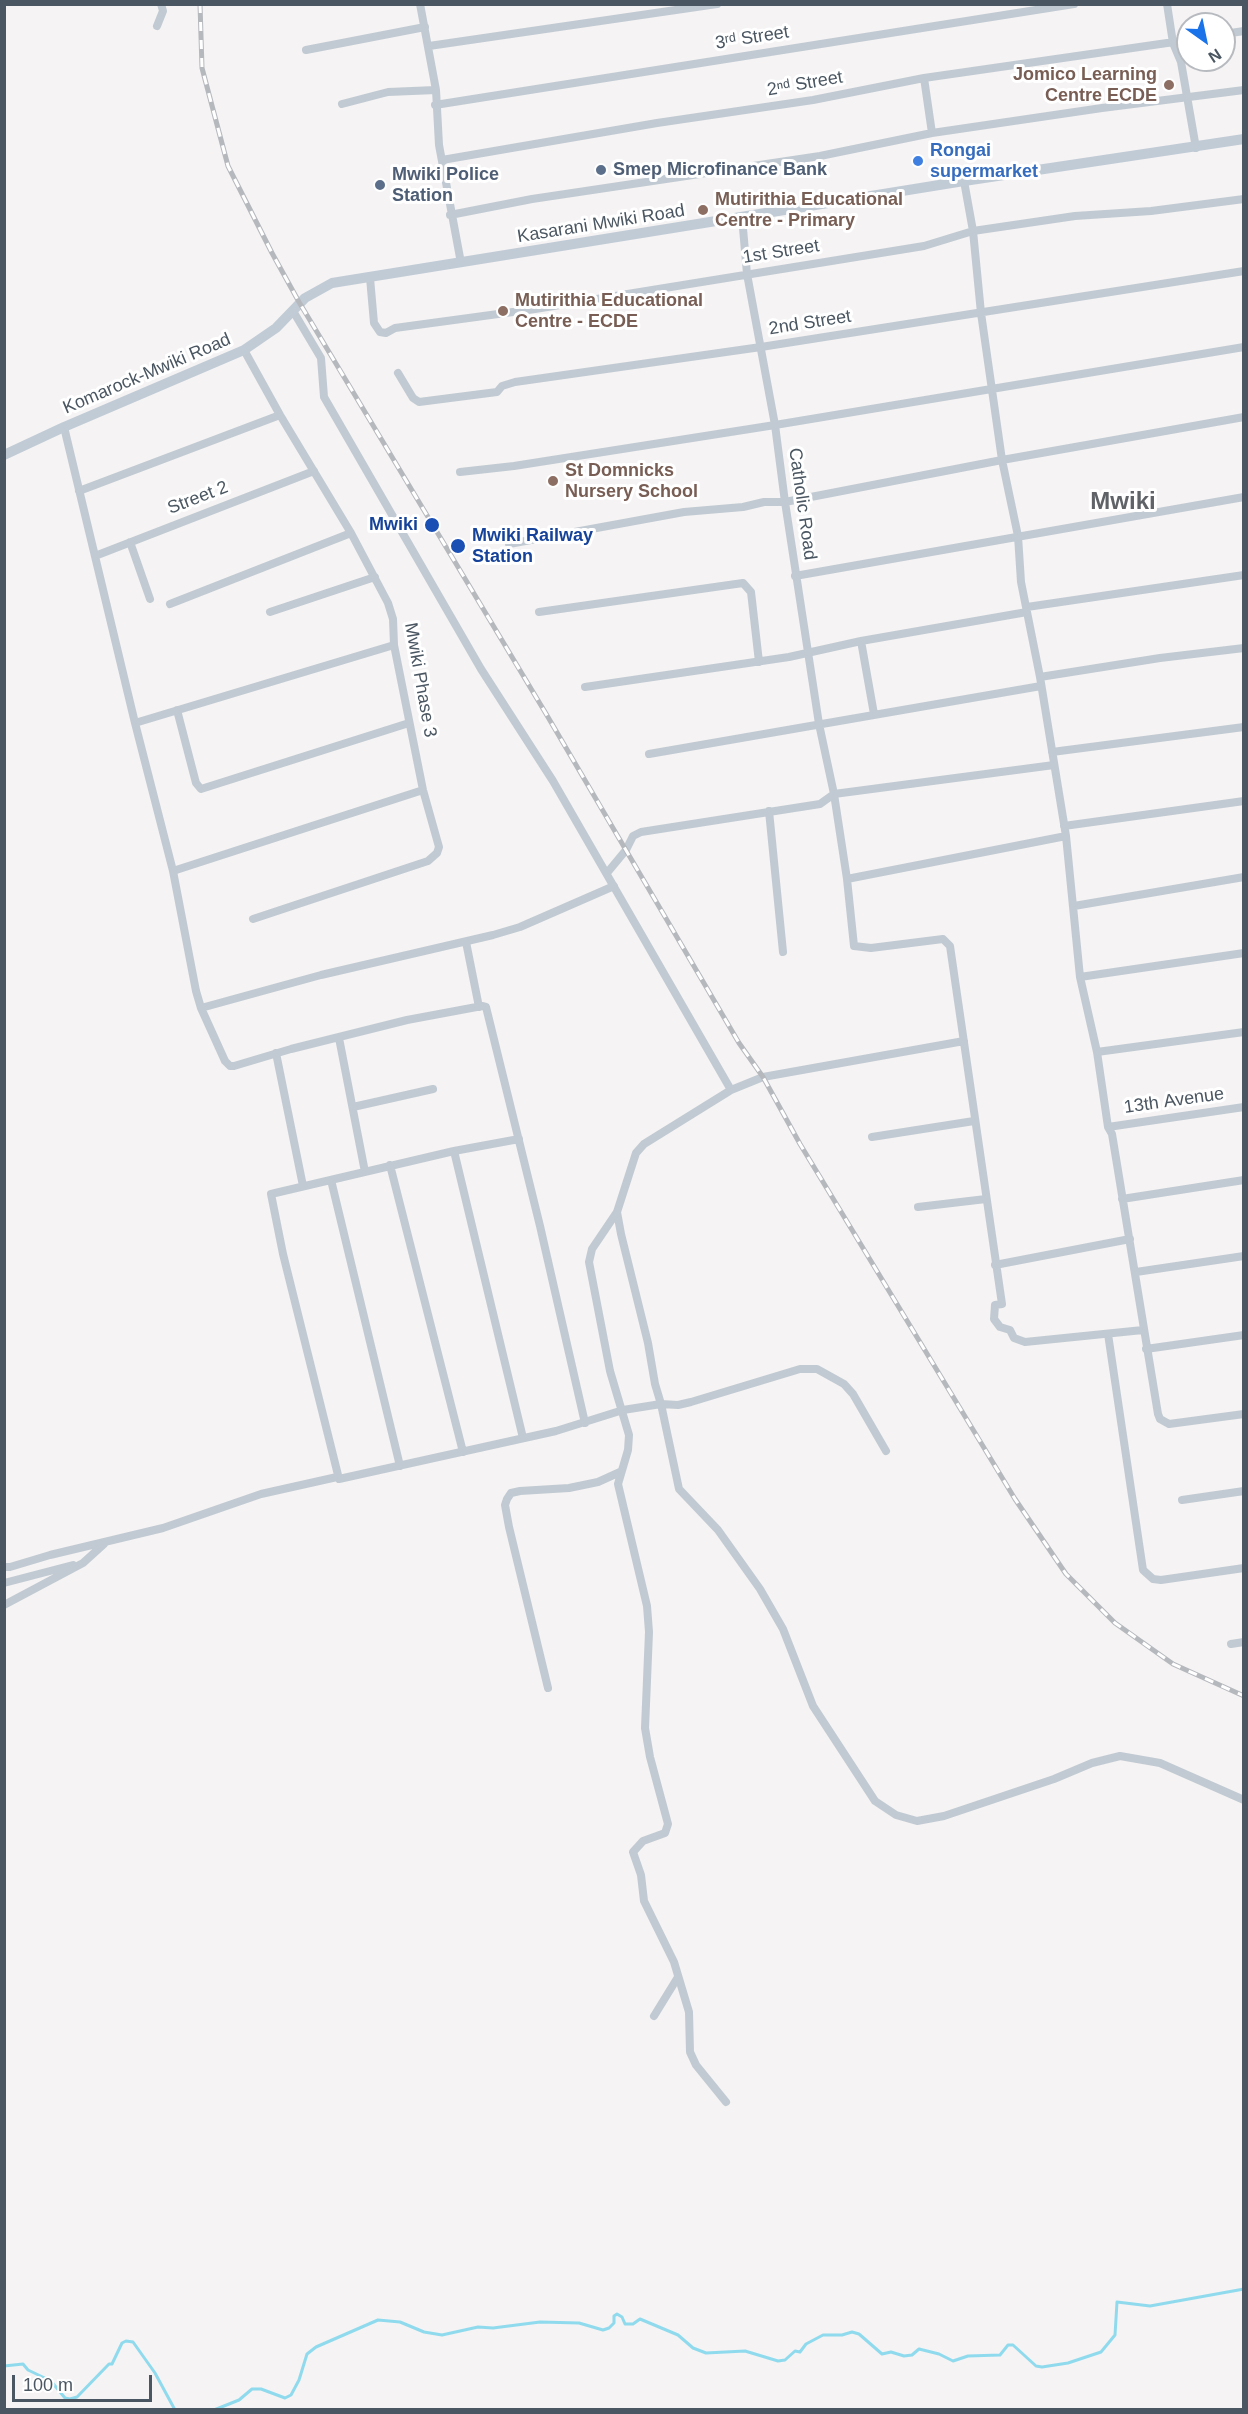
<!DOCTYPE html>
<meta charset="utf-8">
<style>
body{margin:0}
#map{position:relative;width:1248px;height:2414px;overflow:hidden;background:#f5f3f3;font-family:Arial,sans-serif}
canvas{display:block}
.frame{position:absolute;inset:0;border:6px solid #4a5661;pointer-events:none}
.north{position:absolute;left:1176px;top:12px;width:60px;height:60px;box-sizing:border-box;background:#fff;border:2px solid #b7bbc0;border-radius:50%;rotate:147deg;font-size:16px;font-weight:700;line-height:24px;text-align:center;color:#4a5661}
.north::after{content:'';display:block;margin:auto;width:21px;height:27px;background:#1a73e8;clip-path:polygon(50% 0,100% 100%,50% 72%,0 100%)}
.scale{position:absolute;left:12px;top:2375px;width:140px;height:27px;box-sizing:border-box;border:3px solid #4a5661;border-top:0;padding-left:8px;font-size:18px;line-height:21px;white-space:nowrap;color:#4a5661;-webkit-text-stroke:4px #fff;paint-order:stroke}
</style>
<div id="map">
<canvas width="1248" height="2414"></canvas>
<div class="frame"></div>
<div class="north">N</div>
<div class="scale">100 m</div>
</div>
<script>
const g = document.querySelector('canvas').getContext('2d');
g.lineJoin = 'round';
const poly = rows => new Path2D(rows.map(r => 'M' + r).join(''));
function trace(path, color, width, dash) { g.strokeStyle = color; g.lineWidth = width; g.lineCap = dash ? 'butt' : 'round'; g.setLineDash(dash || []); g.stroke(path); }
function label(font, color, halo, rows, align = 'center') {
  g.font = font + ' Arial,sans-serif'; g.lineWidth = 6; g.setLineDash([]); g.textBaseline = 'middle'; g.strokeStyle = halo; g.fillStyle = color; for (const [text, x, y, turn = 0] of rows) {
    g.save(); g.translate(x, y); g.rotate((+turn || 0) * Math.PI / 180); g.textAlign = isNaN(turn) ? turn : align; if (halo) g.strokeText(text, 0, 0); g.fillText(text, 0, 0); g.restore();
  }
}
trace(poly([
 [4,2366,23,2364,28,2370,51,2381,65,2398,70,2399,77,2397,109,2364,112,2364,122,2343,126,2341,133,2342,155,2373,175,2410],
 [214,2410,239,2400,252,2389,261,2389,285,2398,291,2395,299,2380,307,2354,316,2347,378,2320,400,2322,424,2332,442,2335,478,2327,493,2328,540,2322,579,2323,603,2330,609,2328,614,2323,614,2316,617,2314,622,2317,625,2324,633,2324,640,2319,678,2335,693,2348,706,2353,745,2351,778,2361,785,2360,795,2351,800,2352,806,2344,823,2335,842,2335,852,2332,859,2334,882,2354,891,2352,904,2356,912,2355,919,2349,939,2354,953,2361,968,2356,1000,2355,1008,2345,1013,2345,1036,2366,1042,2367,1068,2363,1101,2352,1115,2335,1117,2302,1150,2306,1244,2289]
]), '#90daee', 3);
trace(poly([
 [420,4,436,90,439,145,461,263],
 [1167,4,1173,43,1181,62,1196,148],
 [157,26,163,11,161,4],
 [1224,34,1244,31],
 [429,46,717,4],
 [306,50,425,27],
 [924,78,932,133],
 [342,104,388,92,436,90],
 [435,105,1074,4],
 [442,160,657,123,813,100,924,78,1188,40],
 [964,181,973,231,981,313,1002,460,1018,536,1021,582,1040,677,1066,836,1080,977,1097,1052,1108,1127,1112,1134,1158,1414,1160,1419,1169,1424,1244,1414],
 [450,215,532,199,820,156,932,133,1102,108,1244,90],
 [742,217,747,274,775,425,785,502,819,724,834,794,847,879,854,946,871,948,943,939,950,946,1002,1304,995,1305,994,1319,1000,1327,1010,1330,1014,1338,1025,1342,1143,1330],
 [370,278,374,323,380,332,386,333,395,328,535,309,924,246,973,231,1075,216,1151,211,1244,199],
 [293,311,321,358,324,397,481,669,553,781,731,1090],
 [244,350,280,415,351,533,388,603,393,619,394,645,423,790,439,847,437,853,428,861,253,919],
 [398,373,413,398,419,402,497,392,502,386,515,382,761,347,1244,271],
 [64,427,135,723,173,871,196,991,201,1008,225,1061,230,1066,234,1066,291,1049,407,1020,482,1006,486,1007,540,1226,585,1423],
 [460,472,514,466,775,425,1244,347],
 [79,491,280,415],
 [130,542,150,599],
 [509,544,684,512,743,507,764,502,785,502,1002,460,1244,417],
 [95,556,314,471],
 [795,576,1244,497],
 [170,604,351,533],
 [1027,607,1244,575],
 [270,612,375,577],
 [539,612,743,583,751,592,759,662],
 [861,641,874,714],
 [1040,677,1160,658,1244,648],
 [585,687,789,657,861,641,1027,612],
 [177,710,196,783,201,789,409,723],
 [135,723,394,645],
 [1052,752,1244,727],
 [649,754,1041,686],
 [769,811,783,952],
 [1064,826,1244,801],
 [173,871,423,790],
 [607,873,626,850,633,836,641,832,820,804,834,794,1054,765],
 [847,879,1066,836],
 [1074,906,1244,877],
 [466,942,479,1007],
 [1080,977,1244,953],
 [201,1008,321,975,493,935,520,927,614,886],
 [339,1038,365,1172],
 [1097,1052,1244,1032],
 [276,1053,303,1186],
 [353,1107,433,1089],
 [1108,1127,1244,1107],
 [872,1137,974,1121],
 [519,1139,454,1151,271,1194,283,1254,339,1479,556,1431,623,1410,661,1404,679,1489,718,1530,760,1589,783,1629,813,1706,875,1801,896,1815,917,1821,944,1816,1054,1779,1092,1763,1120,1756,1160,1763,1244,1800],
 [454,1151,523,1438],
 [390,1165,463,1452],
 [331,1180,400,1466],
 [1122,1199,1244,1180],
 [918,1207,986,1199],
 [617,1212,621,1234,648,1343,655,1384,661,1404,678,1405,691,1402,800,1369,817,1369,844,1384,853,1394,886,1451],
 [995,1265,1130,1239],
 [1136,1272,1244,1256],
 [1108,1334,1143,1570,1153,1579,1161,1580,1244,1568],
 [1146,1349,1244,1335],
 [1182,1500,1244,1491],
 [4,1567,10,1567,50,1555,163,1528,261,1494,337,1477],
 [4,1583,73,1565],
 [4,1605,83,1563,104,1544],
 [1231,1644,1244,1642],
 [548,1688,509,1527,505,1505,507,1499,511,1493,520,1491,569,1488,598,1482,620,1472],
 [654,2016,678,1977],
 [726,2102,696,2065,690,2052,689,2012,674,1962,644,1901,641,1875,633,1852,643,1841,665,1833,668,1824,650,1757,645,1728,649,1632,647,1606,618,1484,628,1450,629,1435,610,1371,589,1262,592,1249,617,1212,636,1153,644,1144,731,1090,763,1077,964,1041]
]), '#c1cad2', 8);
trace(poly([
 [4,455,64,427,244,350,276,328,305,298,332,283,964,181,1244,139]
]), '#c1cbd6', 10);
const rail = poly([
 [200,4,202,68,228,166,272,253,299,302,545,712,739,1043,763,1077,800,1144,1015,1499,1066,1574,1115,1623,1173,1664,1244,1696]
]);
trace(rail, '#b5b8bd', 5);
trace(rail, '#fff', 3, [9]);
for (const [x, y, r, color] of [
 [1169,85,6,"#8d6e63"],
 [918,161,6,"#3f7fe0"],
 [601,170,6,"#5c6f8a"],
 [380,185,6,"#5c6f8a"],
 [703,210,6,"#8d6e63"],
 [503,311,6,"#8d6e63"],
 [553,481,6,"#8d6e63"],
 [432,525,8,"#1a4fb4"],
 [458,546,8,"#1a4fb4"]
]) { const dot = new Path2D(); dot.arc(x, y, r, 0, 2 * Math.PI); g.fillStyle = color; g.fill(dot); trace(dot, '#fff', 2); }
label('18px', '#4a5661', '#fff', [
 ["3ʳᵈ Street",752,38,-9],
 ["2ⁿᵈ Street",805,84,-10],
 ["Kasarani Mwiki Road",601,224,-9],
 ["1st Street",781,252,-9],
 ["2nd Street",810,323,-9],
 ["Komarock-Mwiki Road",147,374,-23],
 ["Street 2",198,498,-21],
 ["Catholic Road",802,504,82],
 ["Mwiki Phase 3",420,680,80],
 ["13th Avenue",1174,1101,-8]
]);
label('bold 18px', '#785e54', '#fff', [
 ["Jomico Learning",1157,75,"right"],
 ["Centre ECDE",1157,96,"right"],
 ["Mutirithia Educational",715,200],
 ["Centre - Primary",715,221],
 ["Mutirithia Educational",515,301],
 ["Centre - ECDE",515,322],
 ["St Domnicks",565,471],
 ["Nursery School",565,492]
], 'left');
label('bold 18px', '#366cbe', '#fff', [
 ["Rongai",930,151],
 ["supermarket",930,172]
], 'left');
label('bold 18px', '#4e5e75', '#fff', [
 ["Smep Microfinance Bank",613,170],
 ["Mwiki Police",392,175],
 ["Station",392,196]
], 'left');
label('bold 18px', '#164399', '#fff', [
 ["Mwiki",418,525],
 ["Mwiki Railway",472,536,"left"],
 ["Station",472,557,"left"]
], 'right');
label('bold 24px', '#5f6368', '#fff', [
 ["Mwiki",1123,502]
]);
</script>
